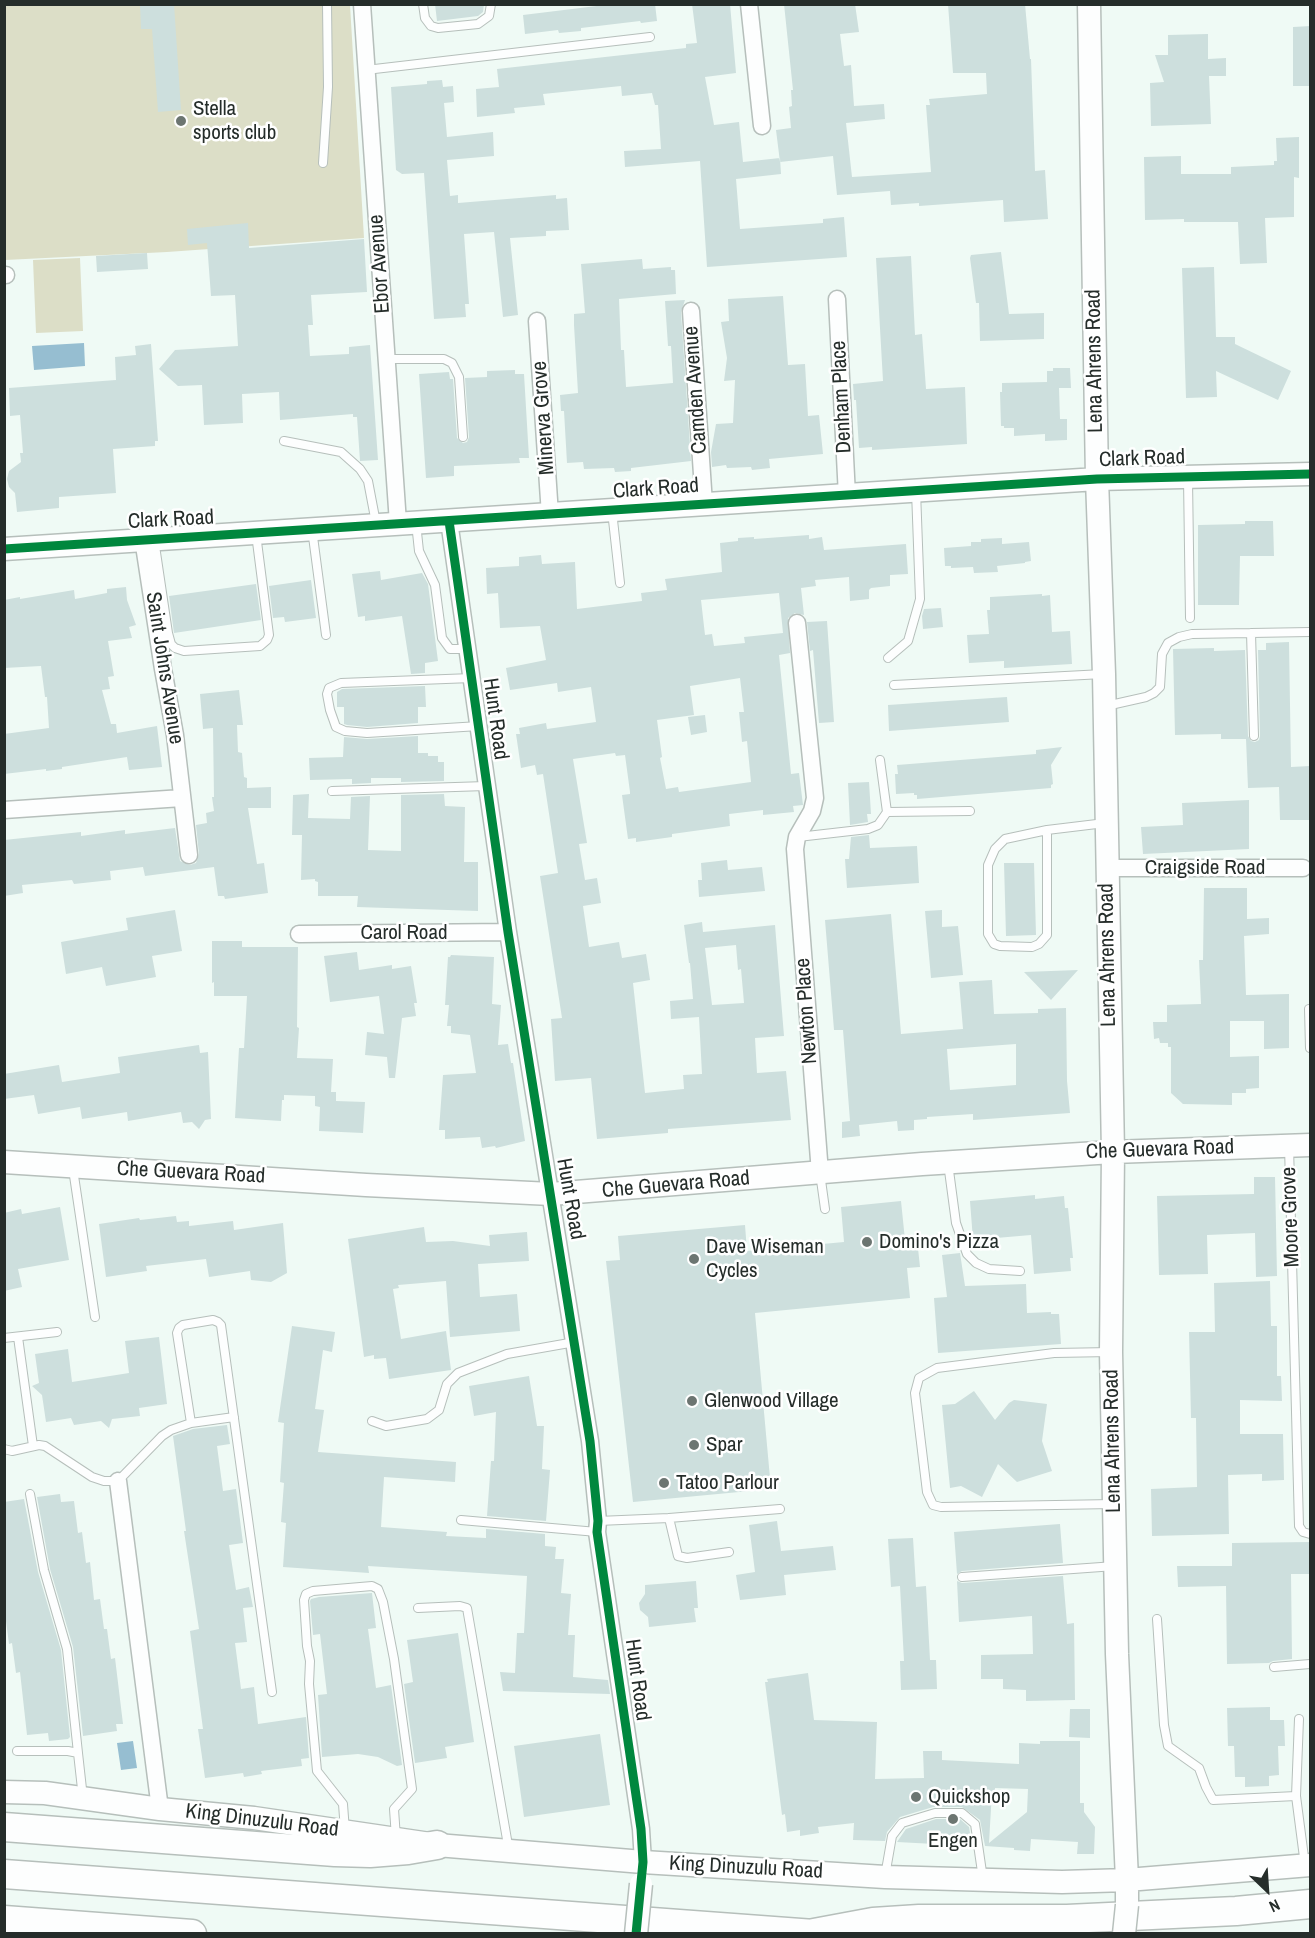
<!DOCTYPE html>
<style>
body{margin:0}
#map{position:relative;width:1315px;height:1938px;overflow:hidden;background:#effaf5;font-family:"Archivo Narrow",sans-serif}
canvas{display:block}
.frame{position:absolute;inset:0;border:6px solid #252d2a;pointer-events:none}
.north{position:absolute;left:1237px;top:1860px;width:60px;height:60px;-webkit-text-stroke:4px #fff;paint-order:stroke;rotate:155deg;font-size:16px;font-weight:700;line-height:24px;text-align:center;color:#252d2a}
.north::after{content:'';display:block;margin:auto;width:21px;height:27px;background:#252d2a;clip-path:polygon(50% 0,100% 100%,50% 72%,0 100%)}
</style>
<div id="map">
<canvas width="1315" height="1938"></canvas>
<div class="frame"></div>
<div class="north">N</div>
</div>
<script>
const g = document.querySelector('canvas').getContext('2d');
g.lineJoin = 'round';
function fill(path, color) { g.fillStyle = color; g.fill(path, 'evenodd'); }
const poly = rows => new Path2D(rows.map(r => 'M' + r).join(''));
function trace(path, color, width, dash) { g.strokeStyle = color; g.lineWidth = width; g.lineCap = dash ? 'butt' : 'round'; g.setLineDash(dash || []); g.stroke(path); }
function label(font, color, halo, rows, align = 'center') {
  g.font = font + ' "Archivo Narrow",sans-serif'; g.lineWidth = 5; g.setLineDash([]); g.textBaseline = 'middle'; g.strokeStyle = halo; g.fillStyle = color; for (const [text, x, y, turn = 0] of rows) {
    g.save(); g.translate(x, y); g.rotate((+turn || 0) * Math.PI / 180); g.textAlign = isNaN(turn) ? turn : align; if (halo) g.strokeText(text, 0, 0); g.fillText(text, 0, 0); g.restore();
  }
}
fill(poly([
 [4,5,350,5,364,238,167,252,5,260],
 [80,258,83,331,36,333,33,260]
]), '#dcdec7');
fill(poly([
 [84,343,85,366,34,370,32,346],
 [133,1741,137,1768,121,1770,117,1743]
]), '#96bed1');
fill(poly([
 [140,4,174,4,181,110,158,112,152,29,141,29],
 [435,4,484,4,483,12,478,16,437,21],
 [613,4,655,4,657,21,641,23,640,21,581,28,581,31,559,33,558,30,525,34,523,15],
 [692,4,730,4,736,73,705,77,714,125,739,122,743,162,780,158,781,174,736,179,740,229,823,223,823,219,844,217,847,257,707,267,700,161,625,167,624,151,661,149,658,105,655,105,652,93,622,96,621,86,543,94,545,105,514,108,515,113,477,117,476,89,499,87,497,69,686,48,686,44,697,43],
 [784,4,855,4,859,32,840,34,844,66,851,65,854,106,884,104,885,119,846,123,852,177,931,172,926,105,930,105,929,99,987,94,986,73,953,73,948,4,1025,4,1030,59,1031,59,1035,171,1045,170,1048,219,1004,222,1003,200,919,206,919,203,891,205,890,191,837,195,833,156,780,162,776,130,791,128,789,107,792,106,791,90,793,90],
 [1311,26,1311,86,1293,86,1293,27],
 [1208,34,1208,59,1226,58,1226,76,1209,76,1211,124,1151,126,1150,83,1164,82,1155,55,1168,55,1168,35],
 [442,80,443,87,453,86,454,102,444,103,447,137,493,132,494,156,447,160,450,196,458,195,458,203,556,195,556,199,567,198,569,230,546,231,546,236,510,238,518,315,503,317,494,232,464,234,469,304,465,304,466,317,434,319,424,173,402,174,396,170,391,87,427,84,427,81],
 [1299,137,1299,178,1294,177,1294,217,1265,218,1267,263,1240,264,1238,222,1184,222,1184,219,1145,220,1144,157,1181,156,1181,174,1231,174,1231,167,1274,165,1274,161,1277,161,1276,138],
 [248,223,249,248,364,239,367,292,311,295,313,325,308,325,310,356,349,354,349,347,370,345,378,460,360,461,357,417,353,417,353,414,280,420,279,392,242,394,243,423,204,425,202,385,178,386,159,369,175,350,238,346,235,295,211,296,207,243,188,245,187,229],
 [1001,252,1009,314,1044,313,1044,339,980,341,979,303,976,303,970,258,971,255],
 [147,253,148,269,97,272,96,256],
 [911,256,915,335,922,334,926,389,965,387,967,444,872,450,872,447,859,448,856,400,854,400,853,384,883,381,876,258],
 [642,259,643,269,671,267,671,270,675,270,676,294,619,299,621,350,624,350,626,387,673,383,671,346,668,346,665,301,685,300,681,312,691,461,631,468,631,471,615,472,614,468,584,469,583,462,567,463,564,411,561,411,560,395,578,393,574,325,574,314,585,313,581,264],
 [1214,267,1216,337,1235,337,1235,344,1291,371,1278,400,1216,371,1217,397,1186,398,1182,268],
 [783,296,788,365,805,364,808,416,819,415,823,454,769,459,770,468,752,470,751,467,727,468,726,465,712,467,711,452,716,424,733,423,735,380,724,381,727,358,721,322,729,321,728,299],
 [151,344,158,441,155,441,155,446,113,449,116,493,59,497,59,508,17,512,15,493,9,487,7,479,9,471,21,462,20,453,23,453,20,415,10,416,9,388,116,380,115,357,136,355,135,346],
 [1053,368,1070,368,1071,388,1059,388,1060,419,1067,419,1067,440,1045,441,1045,434,1014,436,1014,428,1004,428,1004,426,1001,426,1000,392,1002,392,1002,383,1047,382,1047,371,1053,371],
 [515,370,515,374,524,374,529,458,519,458,520,463,454,466,454,476,426,478,419,374,449,372,450,379,453,379,457,438,463,443,467,442,469,437,465,378,487,377,487,371],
 [1245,521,1273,521,1274,556,1240,556,1239,605,1198,605,1198,525,1245,524],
 [809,535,809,539,822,537,824,550,906,544,908,574,890,575,890,586,871,588,869,590,869,599,850,601,849,577,815,580,816,586,801,588,804,615,795,613,788,618,790,653,779,655,791,774,799,773,803,805,793,806,794,812,763,815,763,810,729,814,730,826,672,834,672,837,636,842,636,838,628,839,622,795,630,794,630,792,625,755,616,756,615,753,573,759,587,843,579,844,585,880,597,878,601,903,583,906,589,947,619,942,622,958,646,954,650,980,633,983,645,1093,684,1089,683,1075,702,1074,699,1017,671,1019,670,1001,693,999,690,963,689,963,684,925,702,922,703,932,775,925,784,1036,755,1038,757,1073,786,1071,791,1120,668,1129,668,1133,597,1139,591,1078,555,1081,551,1019,562,1018,540,876,558,873,543,774,537,775,535,765,521,768,516,734,520,734,519,728,546,723,547,729,596,722,591,687,558,692,557,683,510,690,506,668,546,660,540,626,500,628,498,593,487,594,486,568,519,566,519,557,541,555,542,564,575,562,577,609,642,601,641,593,667,590,665,579,722,572,720,543,738,541,738,538,754,537,754,539],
 [779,593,783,633,744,637,745,643,714,646,712,634,705,635,701,600],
 [740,678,744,712,739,712,742,742,747,741,751,782,679,792,678,787,666,789,660,758,662,757,657,720,694,715,690,686],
 [736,945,738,970,741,969,744,1003,712,1005,705,948],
 [1002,538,1002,544,1029,542,1031,561,1025,562,1025,563,997,566,998,572,974,573,973,567,951,568,951,566,945,566,944,548,971,546,971,542,981,542,981,539],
 [380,571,381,580,422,573,428,584,438,661,425,663,425,673,411,674,402,616,365,621,365,616,358,617,352,574],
 [311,580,316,618,285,622,284,617,273,618,269,586],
 [256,584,261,620,174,633,169,596],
 [126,587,127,600,136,625,129,627,132,638,108,641,114,676,108,677,110,689,102,690,111,724,116,724,117,733,157,726,162,767,129,770,127,757,62,767,62,769,46,771,46,769,4,774,4,734,49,728,47,697,45,697,41,666,4,668,4,600,20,597,20,599,74,590,75,599,107,593,107,589],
 [1042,594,1042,596,1050,595,1052,632,1070,631,1072,664,1004,668,1004,661,969,663,967,635,989,634,987,610,990,610,990,597],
 [941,608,943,627,923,629,922,616,924,609],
 [827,621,834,722,819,723,813,650,810,651,807,622],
 [1289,642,1291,767,1310,766,1311,820,1280,820,1279,787,1248,788,1246,739,1221,739,1221,734,1175,735,1173,649,1214,648,1214,651,1245,650,1248,736,1251,741,1255,742,1259,740,1260,736,1258,650,1266,650,1266,643],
 [425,686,426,707,418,707,418,723,367,727,347,725,344,724,344,707,337,707,337,692,342,689],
 [239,690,243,725,237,725,238,752,242,753,244,777,247,778,247,788,271,787,271,808,248,808,257,864,264,863,268,893,225,899,224,896,218,896,214,867,145,876,143,867,110,871,111,880,74,884,72,880,22,885,23,893,4,896,4,840,81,832,81,836,125,830,125,834,175,828,180,861,190,865,196,863,199,854,196,825,207,823,206,813,214,811,212,797,214,797,213,728,203,729,200,694],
 [1007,697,1009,722,889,731,888,705],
 [705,715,707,732,691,735,688,717],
 [418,736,418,753,428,753,428,756,438,756,438,762,444,762,444,781,401,782,401,778,371,778,371,783,352,784,352,779,310,780,309,758,343,757,344,737,367,739],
 [1062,747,1051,765,1053,784,1051,785,1051,788,917,799,917,795,914,795,914,793,896,794,895,774,898,774,897,765,1036,754,1036,750],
 [869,782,871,814,867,814,868,822,850,825,848,783],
 [309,794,308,818,350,819,351,797,370,796,368,850,401,851,401,795,444,794,445,806,465,807,464,862,478,862,478,911,357,907,358,896,318,896,318,882,315,881,315,879,301,880,302,835,292,835,293,795],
 [1249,800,1249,849,1143,854,1141,827,1183,825,1182,803],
 [869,835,870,848,917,846,919,883,847,888,845,859,849,859,851,837],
 [727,860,728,870,762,867,765,891,699,897,698,880,702,880,701,863],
 [1004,863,1034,863,1036,935,1006,936],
 [1204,888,1247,888,1247,919,1269,918,1269,934,1244,936,1246,995,1289,994,1289,1048,1264,1049,1264,1021,1230,1021,1230,1057,1259,1056,1259,1088,1246,1089,1246,1093,1232,1093,1232,1105,1183,1104,1171,1093,1171,1047,1168,1047,1168,1043,1160,1043,1159,1038,1154,1039,1153,1022,1167,1022,1167,1005,1201,1004,1199,960,1203,960],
 [175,910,182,951,152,956,156,977,106,986,102,967,66,974,61,942,128,930,126,918],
 [942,910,942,927,958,926,963,975,931,978,925,911],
 [891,914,901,1034,963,1029,959,982,992,980,994,1014,1038,1013,1038,1009,1066,1008,1067,1081,1070,1113,973,1120,973,1114,927,1117,927,1119,914,1120,914,1130,898,1131,897,1121,859,1125,860,1136,842,1138,842,1122,850,1121,843,1030,834,1030,825,920],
 [1016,1044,1016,1085,950,1090,947,1049],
 [212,941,242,941,242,947,298,947,297,1027,299,1028,297,1058,333,1059,331,1092,336,1092,336,1101,365,1102,363,1133,319,1131,320,1107,315,1106,315,1096,284,1095,284,1100,282,1100,281,1121,235,1118,239,1048,244,1048,247,996,214,996,214,982,212,983],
 [357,952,359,970,392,965,392,969,411,966,417,1003,414,1003,416,1016,402,1018,395,1078,389,1078,387,1057,365,1055,367,1032,384,1034,379,996,330,1002,324,956],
 [451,955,494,957,492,1004,501,1005,498,1045,508,1044,511,1063,513,1063,525,1141,496,1148,495,1146,482,1148,480,1137,445,1139,445,1130,439,1130,443,1075,476,1073,470,1035,451,1033,451,1026,447,1026,449,1005,445,1005,448,957,450,957],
 [1078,970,1051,1000,1024,972],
 [199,1045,200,1053,208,1052,211,1119,205,1120,199,1129,192,1122,183,1123,181,1112,128,1121,127,1112,82,1119,80,1107,38,1114,34,1095,4,1099,4,1074,59,1065,62,1082,120,1073,118,1057],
 [1254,1177,1275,1177,1277,1276,1256,1277,1255,1233,1207,1235,1208,1274,1159,1275,1157,1196,1254,1194],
 [1035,1195,1035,1199,1064,1196,1065,1208,1068,1208,1073,1258,1070,1258,1071,1271,1034,1274,1031,1235,973,1240,970,1201],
 [901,1201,905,1240,917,1239,920,1267,907,1268,910,1298,755,1313,771,1489,633,1502,606,1261,620,1260,618,1236,745,1225,747,1251,844,1242,841,1207],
 [60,1207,69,1260,18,1269,22,1287,4,1291,4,1213,21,1209,22,1214],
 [176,1216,177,1222,189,1221,189,1226,233,1221,234,1230,283,1223,287,1273,271,1282,251,1280,250,1271,209,1277,206,1259,146,1266,147,1271,106,1277,99,1224,139,1218,140,1220],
 [424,1227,426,1242,453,1241,490,1246,489,1235,527,1232,529,1261,478,1264,480,1297,517,1294,520,1331,450,1337,446,1281,398,1285,399,1288,393,1289,401,1339,446,1331,451,1370,389,1379,386,1358,374,1359,374,1355,364,1357,348,1239],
 [960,1253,965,1286,1026,1284,1027,1313,1051,1312,1051,1314,1059,1314,1061,1344,938,1353,934,1298,947,1297,942,1255],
 [1270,1281,1271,1326,1277,1326,1277,1376,1281,1376,1282,1401,1240,1400,1240,1434,1283,1434,1284,1480,1262,1481,1262,1474,1228,1475,1229,1534,1152,1536,1151,1489,1197,1487,1196,1418,1191,1418,1189,1332,1215,1332,1214,1283],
 [292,1326,335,1332,332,1352,323,1350,315,1409,324,1410,318,1452,456,1462,455,1482,384,1477,381,1527,447,1532,446,1536,486,1538,486,1529,545,1534,545,1546,556,1547,555,1559,564,1559,561,1593,571,1594,568,1635,575,1635,573,1677,608,1680,610,1694,503,1691,500,1672,515,1673,517,1633,524,1633,527,1576,368,1566,369,1573,283,1567,286,1523,281,1522,284,1483,280,1482,284,1423,278,1422],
 [159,1337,167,1404,139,1408,140,1416,112,1419,109,1428,101,1421,74,1425,71,1418,46,1422,42,1395,32,1386,39,1383,35,1354,68,1349,72,1382,129,1373,125,1341],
 [529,1376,537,1426,544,1426,542,1469,550,1470,546,1521,487,1516,491,1461,494,1461,496,1412,474,1416,469,1386],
 [974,1391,995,1420,1009,1403,1014,1400,1047,1404,1042,1441,1052,1471,1017,1482,998,1464,982,1497,961,1486,950,1488,942,1405,955,1404],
 [227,1425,230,1444,217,1446,223,1491,236,1489,243,1543,229,1545,236,1590,249,1587,253,1607,243,1608,247,1642,235,1643,241,1689,254,1687,258,1724,306,1717,309,1758,301,1759,302,1766,261,1771,262,1774,244,1777,243,1773,205,1778,198,1729,203,1729,190,1631,199,1629,184,1531,186,1531,173,1436,193,1429],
 [60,1494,61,1502,74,1501,78,1533,82,1532,86,1563,90,1562,94,1600,100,1599,104,1629,107,1629,111,1659,115,1658,123,1724,116,1724,117,1731,83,1736,73,1647,50,1569,37,1497],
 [24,1499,38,1572,61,1650,70,1737,68,1739,49,1741,48,1733,27,1735,20,1672,16,1673,12,1643,9,1644,4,1606,4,1502],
 [777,1521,781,1551,833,1546,836,1570,784,1575,786,1595,740,1600,736,1575,755,1572,749,1525],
 [1060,1524,1063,1563,962,1571,957,1574,954,1532],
 [913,1538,916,1587,926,1586,930,1660,936,1660,937,1689,901,1690,900,1661,904,1661,900,1586,891,1587,888,1539],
 [1311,1542,1311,1574,1291,1574,1292,1659,1273,1661,1269,1663,1227,1664,1226,1586,1178,1587,1177,1566,1232,1566,1232,1543],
 [1063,1576,1067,1624,1074,1623,1075,1700,1026,1701,1026,1690,1003,1689,1003,1679,981,1679,981,1655,1033,1654,1032,1616,959,1622,957,1581,962,1583],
 [696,1581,698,1608,694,1608,696,1622,649,1627,648,1617,640,1610,639,1603,645,1594,645,1585],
 [372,1593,376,1628,368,1629,376,1688,391,1685,402,1765,397,1766,378,1757,358,1754,322,1757,318,1695,327,1694,320,1634,313,1635,310,1601,311,1599,319,1597],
 [458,1633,474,1742,445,1747,447,1758,415,1763,404,1684,413,1682,407,1640],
 [808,1673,814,1720,877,1722,875,1779,924,1778,923,1751,942,1751,942,1760,1019,1764,1019,1743,1040,1744,1040,1741,1080,1741,1080,1803,1084,1803,1084,1812,1095,1827,1094,1854,1077,1854,1078,1842,1031,1839,1030,1851,1014,1850,1014,1848,985,1846,980,1820,962,1807,933,1807,900,1817,887,1832,885,1841,853,1840,854,1823,818,1827,819,1833,800,1836,800,1830,787,1832,785,1814,782,1815,765,1682,768,1682,767,1679],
 [995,1788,1028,1789,1027,1812,989,1843,992,1791,995,1791],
 [1270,1707,1270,1720,1284,1720,1285,1746,1278,1746,1279,1775,1269,1776,1269,1786,1245,1787,1245,1777,1235,1777,1234,1746,1228,1746,1227,1708],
 [1070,1709,1090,1709,1090,1738,1069,1737],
 [600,1734,610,1805,524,1817,514,1746],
 [936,1819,960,1819,969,1827,972,1846,897,1842,906,1829]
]), '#cddfdd');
const lane = poly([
 [423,4,425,18,431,26,438,28,478,24,489,16,491,4],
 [366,70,650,37],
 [323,163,328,87,327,4],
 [386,359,444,359,452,363,459,377,463,437],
 [284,441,341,452,360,469,368,481,376,523],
 [1188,479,1190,618],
 [612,511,620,583],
 [416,523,419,551,435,585,442,638,450,649,468,649],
 [312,529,326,635],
 [154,539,168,633,171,644,175,648,184,651,260,646,267,640,269,635,256,534],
 [1251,633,1254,736],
 [888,658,908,641,920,599,916,491],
 [472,678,341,683,329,688,327,694,330,710,336,727,345,731,367,733,479,726],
 [894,685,1103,674],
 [1106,706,1146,697,1154,693,1160,687,1162,654,1168,643,1179,637,1192,634,1310,632],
 [880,760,887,812],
 [332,791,486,786],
 [1047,830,1047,935,1039,944,1032,947,1000,946,994,944,988,934,988,865,995,849,1005,839,1047,830,1105,823],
 [798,837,868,829,878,825,887,812,970,811],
 [1309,1009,1310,1048],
 [1289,1146,1299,1526,1303,1532,1310,1534],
 [948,1163,956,1223,967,1254,976,1263,989,1269,1020,1271],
 [73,1169,95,1317],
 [820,1173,825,1209],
 [18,1337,33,1446],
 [4,1338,57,1332],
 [1111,1352,1054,1353,937,1368,919,1378,915,1393,927,1492,933,1505,941,1507,1113,1504],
 [372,1421,386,1426,427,1419,439,1410,447,1384,458,1373,507,1354,575,1342],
 [191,1423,177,1333,179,1328,183,1325,213,1320,218,1322,221,1325,272,1692],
 [4,1449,12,1451,39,1445,45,1446,92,1477,104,1481,118,1481,162,1436,171,1430,191,1423,234,1417],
 [30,1494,44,1570,67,1649,78,1753],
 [669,1518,780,1509],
 [461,1520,597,1532],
 [598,1521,669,1518,678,1556,687,1558,729,1552],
 [962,1577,1115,1566],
 [418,1608,460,1606,467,1608,509,1851],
 [1157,1619,1164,1725,1168,1746,1199,1768,1206,1787,1213,1800,1296,1796],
 [1274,1667,1310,1664],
 [1299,1719,1296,1796,1305,1865],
 [17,1751,68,1751,78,1753,83,1798],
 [345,1831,343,1804,317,1771,309,1684,310,1661,307,1646,304,1600,306,1594,313,1591,372,1586,378,1589,383,1602,394,1659,412,1789,394,1809,396,1838],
 [885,1876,892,1836,902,1823,935,1813,962,1813,975,1824,983,1879]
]);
const street = poly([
 [362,4,398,523],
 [749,4,762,126],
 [4,275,6,275],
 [837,299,847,496],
 [691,311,704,504],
 [537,321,550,515],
 [449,521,508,932,590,1441,598,1521,597,1532,641,1829,643,1862],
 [143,539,163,669,175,735,189,855],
 [797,623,815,798,812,811,797,837,795,849,820,1173],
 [4,810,182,798],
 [1106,868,1303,868],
 [299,934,508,932],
 [118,1481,160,1809]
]);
const secondary = poly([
 [1089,4,1097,479,1104,674,1113,1152,1111,1352,1117,1654,1127,1880,1127,1905],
 [4,549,1097,479,1310,474],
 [4,1162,366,1185,551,1194,922,1164,1113,1152,1310,1145],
 [4,1792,45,1793,160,1809,254,1818,437,1845,643,1862,885,1877,1062,1882,1127,1880,1310,1865]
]);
const highway = poly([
 [4,1827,335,1852,370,1853,408,1850,437,1845],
 [4,1874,814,1934],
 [4,1920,192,1934],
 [814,1933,873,1922,919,1919,1067,1919,1236,1911,1310,1904]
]);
trace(lane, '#b6bfbb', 10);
trace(street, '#b6bfbb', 19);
trace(secondary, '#b6bfbb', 25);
trace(highway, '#b6bfbb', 31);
trace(lane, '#fdfefe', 8);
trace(street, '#fdfefe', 16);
trace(secondary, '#fdfefe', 22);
trace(highway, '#fdfefe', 28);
const secondaryBridge = poly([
 [636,1934,641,1884],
 [1124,1934,1127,1905]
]);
trace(secondaryBridge, '#b6bfbb', 25, []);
trace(secondaryBridge, '#fdfefe', 22);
trace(poly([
 [449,521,508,932,590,1441,598,1521,597,1532,641,1829,643,1862,636,1934],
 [4,549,1097,479,1310,474]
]), '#00873e', 9);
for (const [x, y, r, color] of [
 [181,121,6,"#6c7571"],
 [867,1242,6,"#6c7571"],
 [694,1259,6,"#6c7571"],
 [692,1401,6,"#6c7571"],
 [694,1445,6,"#6c7571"],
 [664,1483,6,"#6c7571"],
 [916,1797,6,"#6c7571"],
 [953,1819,6,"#6c7571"]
]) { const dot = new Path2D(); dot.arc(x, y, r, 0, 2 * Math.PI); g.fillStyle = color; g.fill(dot); trace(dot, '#fff', 2); }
label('21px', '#252d2a', '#fff', [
 ["Stella",193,109],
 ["sports club",193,133],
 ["Domino's Pizza",879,1242],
 ["Dave Wiseman",706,1247],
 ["Cycles",706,1271],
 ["Glenwood Village",704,1401],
 ["Spar",706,1445],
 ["Tatoo Parlour",676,1483],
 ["Quickshop",928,1797],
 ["Engen",953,1841,"center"]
], 'left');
label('21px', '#252d2a', '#fff', [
 ["Ebor Avenue",380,264,-94],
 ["Lena Ahrens Road",1095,361,-91],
 ["Camden Avenue",696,390,-94],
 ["Denham Place",842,397,-93],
 ["Minerva Grove",544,418,-94],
 ["Clark Road",1142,459,-2],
 ["Clark Road",656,489,-4],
 ["Clark Road",171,520,-3],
 ["Saint Johns Avenue",164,668,81],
 ["Hunt Road",495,719,82],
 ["Craigside Road",1205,868],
 ["Carol Road",404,933],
 ["Lena Ahrens Road",1108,955,-91],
 ["Newton Place",807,1011,-94],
 ["Che Guevara Road",1160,1150,-2],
 ["Che Guevara Road",191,1173,3],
 ["Che Guevara Road",676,1185,-5],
 ["Hunt Road",570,1199,80],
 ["Moore Grove",1291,1217,-92],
 ["Lena Ahrens Road",1113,1441,-91],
 ["Hunt Road",637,1680,82],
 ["King Dinuzulu Road",262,1821,7],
 ["King Dinuzulu Road",746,1868,3]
]);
</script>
